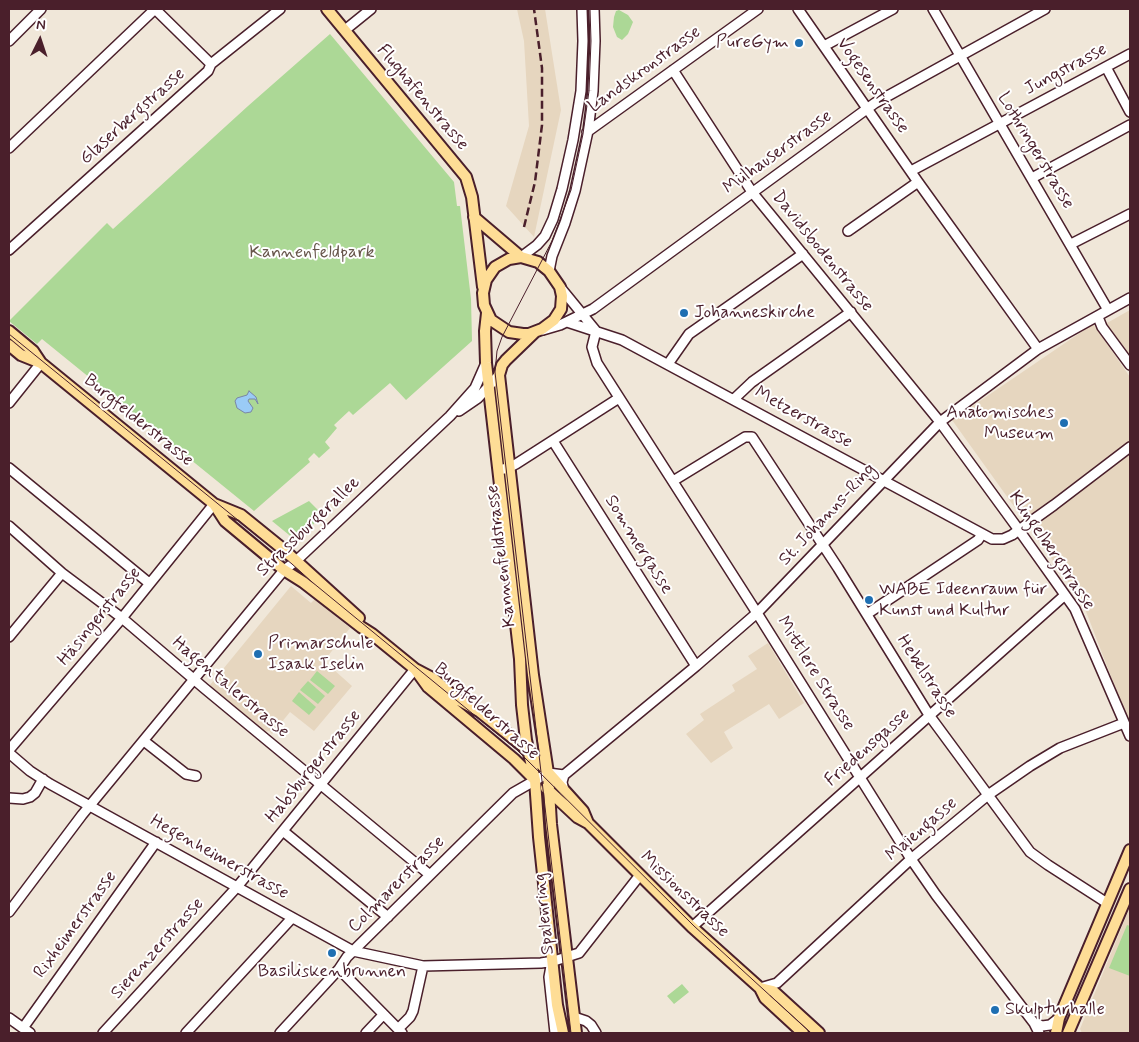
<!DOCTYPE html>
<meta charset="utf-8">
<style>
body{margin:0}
#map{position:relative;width:1139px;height:1042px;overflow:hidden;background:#f0e7d9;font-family:Mynerve,sans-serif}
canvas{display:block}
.frame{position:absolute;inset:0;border:10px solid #4a1f2b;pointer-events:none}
.north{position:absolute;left:15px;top:15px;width:50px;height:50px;-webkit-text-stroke:4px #fff;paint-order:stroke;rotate:4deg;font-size:14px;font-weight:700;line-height:20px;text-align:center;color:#4a1f2b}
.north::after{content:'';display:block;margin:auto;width:18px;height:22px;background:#4a1f2b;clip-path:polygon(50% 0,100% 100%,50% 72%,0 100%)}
</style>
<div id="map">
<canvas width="1139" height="1042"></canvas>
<div class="frame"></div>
<div class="north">N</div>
</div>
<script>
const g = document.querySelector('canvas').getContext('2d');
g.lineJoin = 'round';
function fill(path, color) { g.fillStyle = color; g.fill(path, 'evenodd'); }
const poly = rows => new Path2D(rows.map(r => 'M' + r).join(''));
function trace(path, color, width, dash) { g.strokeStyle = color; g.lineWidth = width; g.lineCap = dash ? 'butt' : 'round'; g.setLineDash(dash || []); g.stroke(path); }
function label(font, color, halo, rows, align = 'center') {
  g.font = font + ' Mynerve,sans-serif'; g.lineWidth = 4; g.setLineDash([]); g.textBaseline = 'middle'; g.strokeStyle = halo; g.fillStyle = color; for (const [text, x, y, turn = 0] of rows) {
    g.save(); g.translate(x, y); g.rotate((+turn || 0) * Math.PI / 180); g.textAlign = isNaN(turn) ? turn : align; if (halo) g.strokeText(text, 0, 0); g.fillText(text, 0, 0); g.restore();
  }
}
fill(poly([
 [517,9,545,9,561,110,534,237,506,206,529,126,524,41],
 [1130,310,1130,360,1106,326,1107,323],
 [1093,324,1130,377,1130,726,1082,601,952,420],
 [291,586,311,603,315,599,350,628,324,661,352,686,314,731,290,712,272,734,269,731,265,732,212,689,210,685],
 [768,643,804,703,779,719,769,704,724,732,733,748,711,763,686,734,704,720,700,714,735,691,732,685,757,669,748,656],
 [1130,907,1130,1033,1082,1033,1080,1029]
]), '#e6d6bf');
fill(poly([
 [619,10,628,15,633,22,628,34,622,40,617,37,613,27,614,17,616,11],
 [330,34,454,182,457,206,460,206,471,299,472,341,406,400,390,383,353,415,349,411,334,425,337,428,325,442,330,448,319,458,314,453,308,459,310,462,254,511,42,339,37,344,9,321,107,223,113,229,248,106],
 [309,501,323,515,298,539,294,539,272,521],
 [317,671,335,686,328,694,310,680],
 [308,681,325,696,318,704,300,690],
 [299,692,316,707,309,715,292,701],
 [1127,925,1130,926,1130,976,1109,968],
 [682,984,689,992,674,1004,667,996]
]), '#acd896');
const water = poly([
 [249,391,256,397,258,404,255,399,249,399,248,401,253,408,251,412,245,413,237,408,235,401,237,398,247,395,249,391]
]);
fill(water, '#9acbf6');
trace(water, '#7a86a5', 1);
const minor = poly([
 [155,9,211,64],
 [798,9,918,182,1038,349],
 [933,9,1108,310],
 [345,30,371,9],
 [9,41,41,9],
 [824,46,893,9],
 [1106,67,1130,112],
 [673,70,752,192,940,422,1016,526,1075,609,1130,736],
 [587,132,758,9],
 [9,148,155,9],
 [911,171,1130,54],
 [1032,178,1130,125],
 [848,231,918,182],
 [1071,244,1130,214],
 [9,250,208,71,211,64,280,9],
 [521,257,537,245,545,236,553,219,562,189,573,140,581,91,583,41,582,9],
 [549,271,552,256,565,223,575,191,588,131,593,91,595,41,594,9],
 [560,287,596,331],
 [1098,317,1102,327,1130,365],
 [567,322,622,340,992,539,1003,539,1012,535,1054,505,1130,447],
 [543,330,560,325,593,309,875,103,1045,9],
 [596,331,592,347,597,363,757,613,911,859,936,895,1034,1023,1039,1033],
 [668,364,689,334,803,254],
 [734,399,752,382,851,312],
 [9,403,41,363],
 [459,411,478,398,499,375],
 [553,441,696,666],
 [9,468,149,583],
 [499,470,508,468,516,464,619,398],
 [673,481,745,437,752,437,838,568,929,715,1030,852,1048,865,1107,903],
 [9,526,62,573,122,618,204,688,430,875],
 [867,614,978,540,982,534],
 [9,637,62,573],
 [144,741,186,774,196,776],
 [9,750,122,618,214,504],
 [9,753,30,771,50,784,353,951,423,966,541,963,554,961,579,953,640,875],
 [564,791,562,782,564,775,696,666,757,613,940,422,1038,349,1130,298],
 [9,798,23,799,30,797,35,793,43,779],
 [283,831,388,917],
 [9,912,82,815,284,570,296,561,450,416,475,388,486,363],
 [692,927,1065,595],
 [551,966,549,977,555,1033],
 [339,969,402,1033],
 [760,988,777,983,911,859,988,795,1030,766,1060,748,1124,723],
 [574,1017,586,1021,591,1025,596,1033],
 [9,1018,30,1033],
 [1034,1023,1042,1026,1050,1025,1059,1018],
 [23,1028,156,842],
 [398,1029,410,1017,413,1011,423,966],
 [103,1033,237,887,415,669],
 [186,1033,292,918],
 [280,1033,339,969,347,957,513,793,548,773,564,775],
 [366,1033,383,1015]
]);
const major = poly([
 [327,9,466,177,472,197,483,287],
 [474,217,521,257],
 [521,257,538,262,549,271,560,287,562,296,561,309,554,320,542,329,529,334,523,334,509,332,491,320,484,305,483,293,486,280,495,267,509,259,521,257],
 [487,313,485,331,486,363,520,659,522,705,526,740,535,780,539,837,557,1005,563,1033],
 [9,331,33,351,41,363],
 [535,332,506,360,502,365,499,375,533,675,548,773,551,824,576,1033],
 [9,345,21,355,41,363,214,504,241,515,283,549,359,618],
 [214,504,225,521,284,570,303,582,361,627,372,634,415,669,434,679,457,699,479,711,528,750,583,811,588,823],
 [415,669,428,687,514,759,535,780],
 [546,788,577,817,588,823,692,927,760,988,765,998,803,1033],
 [760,988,773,991,819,1033],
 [1056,1033,1059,1018,1130,850],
 [1068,1033,1130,889]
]);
trace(minor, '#4a1f2b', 12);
trace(major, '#4a1f2b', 14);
trace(minor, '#fff', 9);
trace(major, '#fedd96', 10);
trace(poly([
 [9,334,292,564,312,582,517,750,694,926,811,1033],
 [571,1033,495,372,497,351,502,337,552,241,571,190,583,134,589,91,591,41,590,9]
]), '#4a1f2b', 1);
trace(poly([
 [524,227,535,182,542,125,542,68,534,9]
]), '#4a1f2b', 2.5, [8, 4]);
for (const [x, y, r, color] of [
 [799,43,5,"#1f6fb2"],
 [684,313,5,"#1f6fb2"],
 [1064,423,5,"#1f6fb2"],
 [869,600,5,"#1f6fb2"],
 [258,654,5,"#1f6fb2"],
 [332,953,5,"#1f6fb2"],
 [995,1010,5,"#1f6fb2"]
]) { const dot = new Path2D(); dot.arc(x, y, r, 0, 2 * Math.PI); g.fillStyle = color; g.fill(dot); trace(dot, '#fff', 2); }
label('18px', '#4a1f2b', '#fff', [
 ["PureGym",789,43,"right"],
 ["Johanneskirche",694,313],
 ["Anatomisches",1054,413,"right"],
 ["Museum",1054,434,"right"],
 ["WABE Ideenraum für",879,590],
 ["Kunst und Kultur",879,611],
 ["Primarschule",268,644],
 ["Isaak Iselin",268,665],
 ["Basiliskenbrunnen",332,972,"center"],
 ["Skulpturhalle",1005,1010]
], 'left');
label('18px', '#4a1f2b', '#fff', [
 ["Landskronstrasse",645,70,-36],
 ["Jungstrasse",1066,70,-28],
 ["Vogesenstrasse",872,86,55],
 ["Flughafenstrasse",422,98,50],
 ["Glaserbergstrasse",133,117,-42],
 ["Lothringerstrasse",1035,151,59],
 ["Mülhauserstrasse",778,153,-36],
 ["Davidsbodenstrasse",822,252,51],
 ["Metzerstrasse",803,418,29],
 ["Burgfelderstrasse",138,421,39],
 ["St. Johanns-Ring",828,515,-47],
 ["Strassburgerallee",309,527,-44],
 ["Sommergasse",638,545,58],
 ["Klingelbergstrasse",1051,551,56],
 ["Kannenfeldstrasse",502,556,-97],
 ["Häsingerstrasse",100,617,-51],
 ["Mittlere Strasse",815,674,58],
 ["Hebelstrasse",926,677,57],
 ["Hagentalerstrasse",230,688,40],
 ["Burgfelderstrasse",486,712,42],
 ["Friedensgasse",868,748,-42],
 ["Habsburgerstrasse",314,767,-51],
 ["Maiengasse",922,830,-41],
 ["Hegenheimerstrasse",219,858,29],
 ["Colmarerstrasse",397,885,-45],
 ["Missionsstrasse",684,895,44],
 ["Spalenring",545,914,-96],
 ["Rixheimerstrasse",76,925,-54],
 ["Sierenzerstrasse",158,949,-48]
]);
label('18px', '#67564b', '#fff', [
 ["Kannenfeldpark",312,253]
]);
</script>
